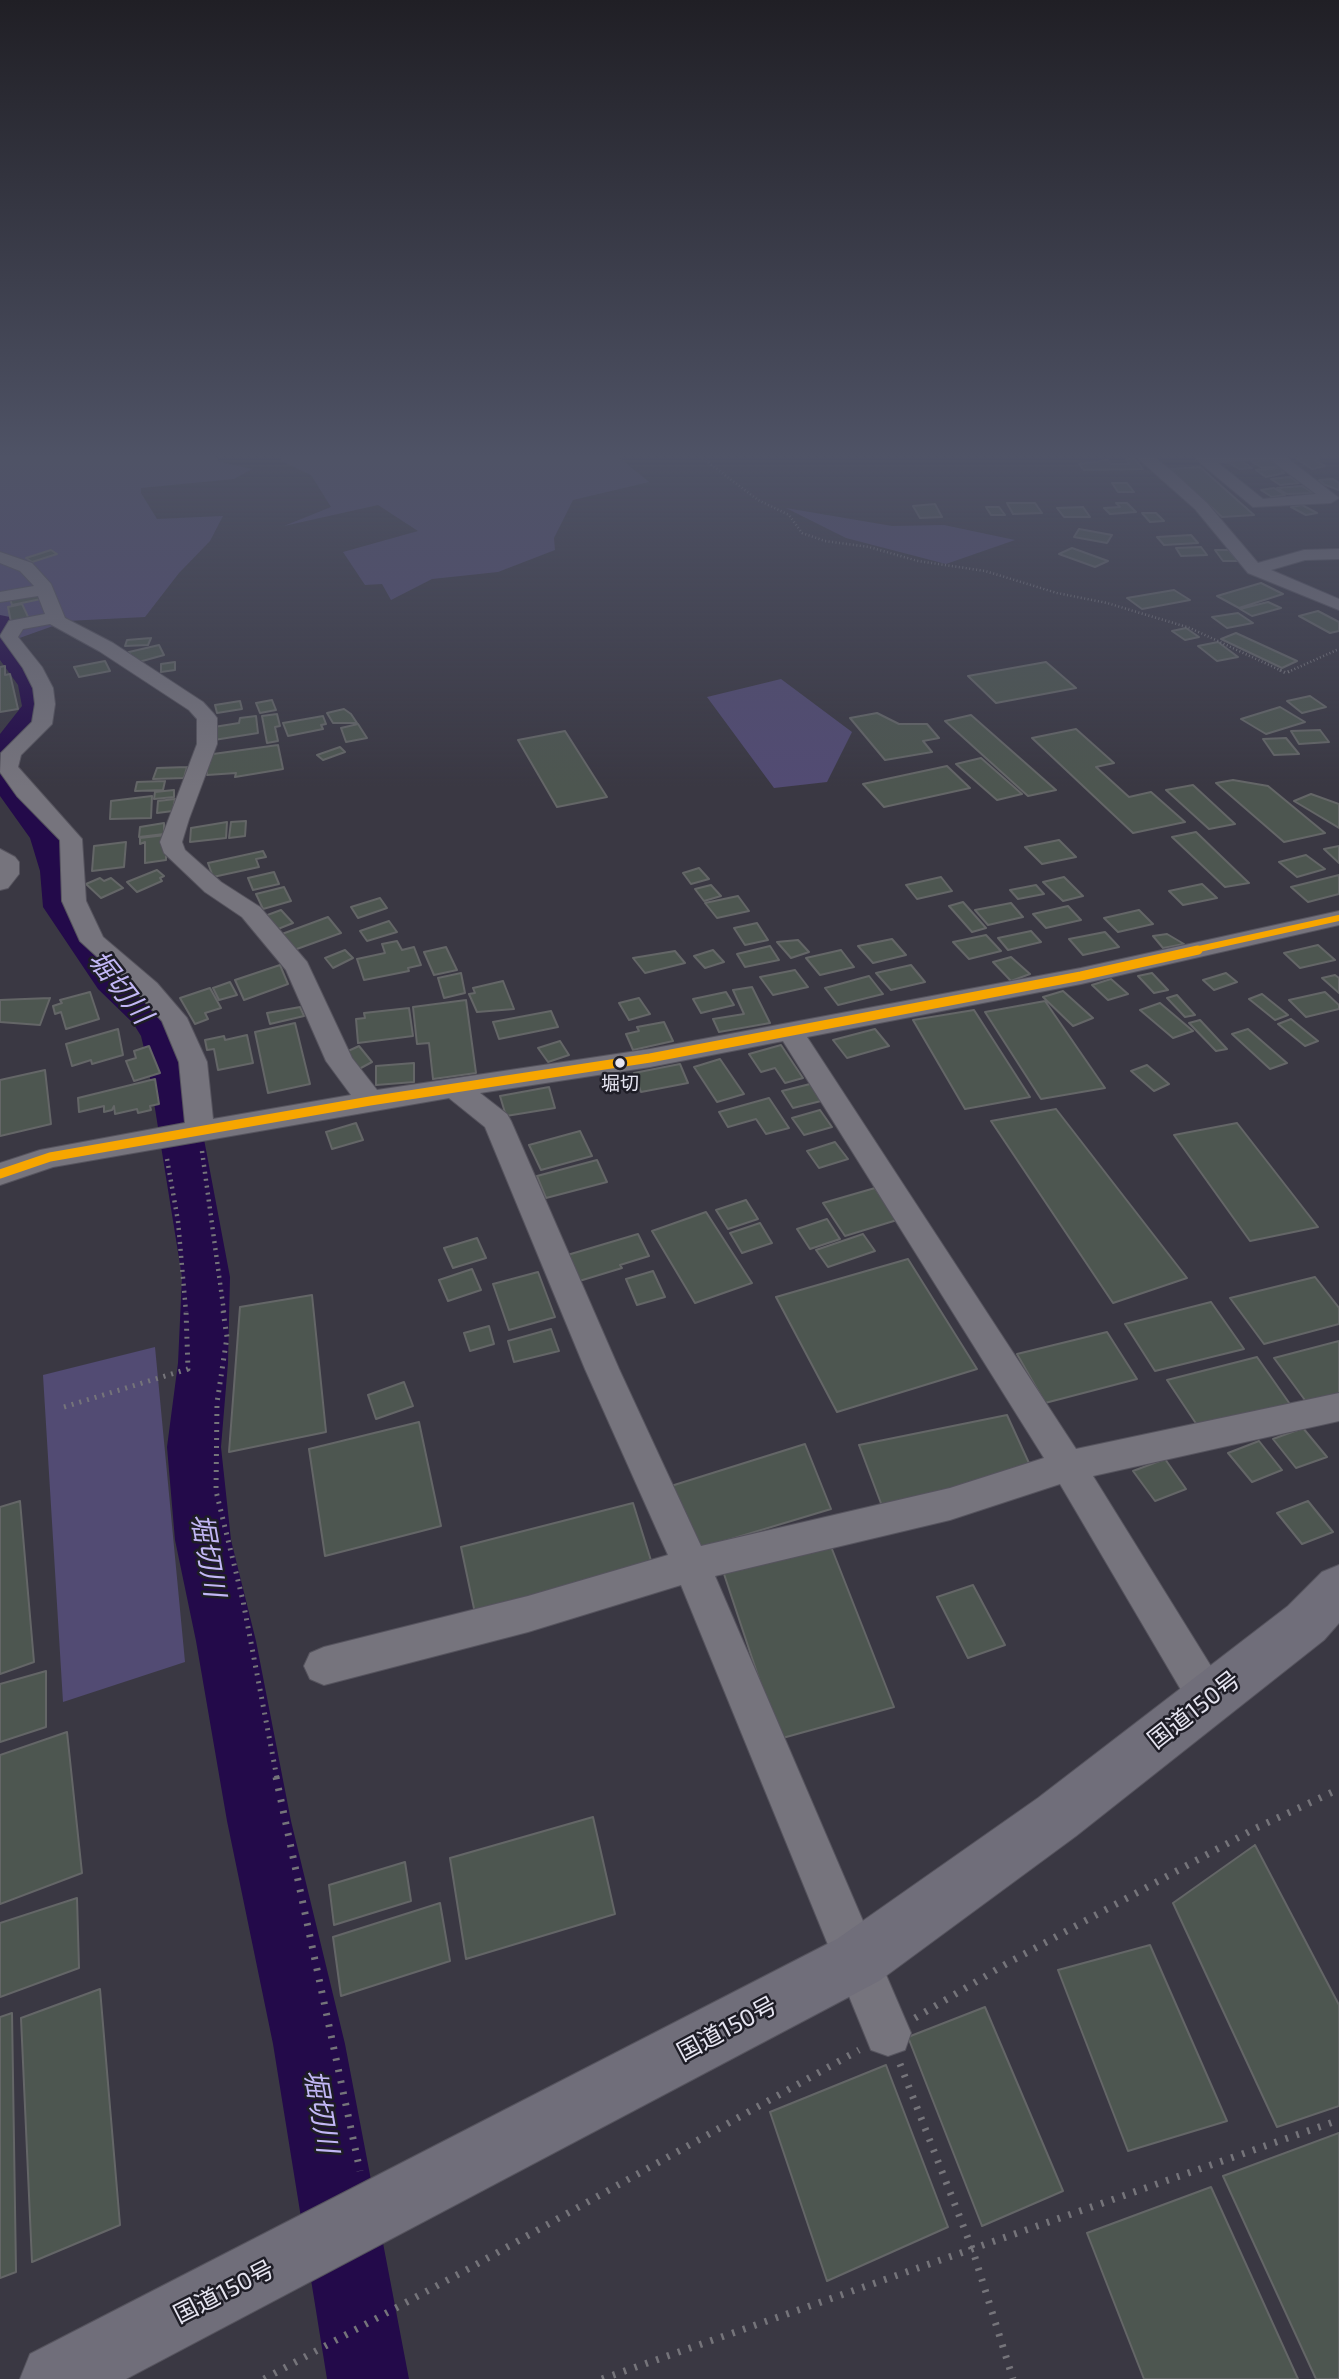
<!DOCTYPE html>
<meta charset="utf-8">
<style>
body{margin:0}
canvas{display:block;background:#3a3843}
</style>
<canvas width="1339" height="2379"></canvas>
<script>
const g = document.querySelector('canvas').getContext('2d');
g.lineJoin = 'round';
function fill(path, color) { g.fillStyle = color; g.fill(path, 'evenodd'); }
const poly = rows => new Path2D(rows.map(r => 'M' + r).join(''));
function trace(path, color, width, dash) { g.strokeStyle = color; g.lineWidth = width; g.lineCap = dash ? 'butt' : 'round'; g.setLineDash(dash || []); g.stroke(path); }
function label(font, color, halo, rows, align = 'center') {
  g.font = font + ' "Exo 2","Noto Sans JP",sans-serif'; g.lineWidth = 5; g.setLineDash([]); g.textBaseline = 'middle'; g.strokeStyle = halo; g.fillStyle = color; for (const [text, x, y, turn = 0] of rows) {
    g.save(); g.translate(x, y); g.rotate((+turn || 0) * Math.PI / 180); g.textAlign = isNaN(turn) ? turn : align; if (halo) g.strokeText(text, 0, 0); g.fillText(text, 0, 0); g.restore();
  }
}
fill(poly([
 [0,454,213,454,220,462,252,469,234,479,141,488,141,493,157,519,223,516,210,541,179,573,145,617,67,621,0,645],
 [281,454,615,454,649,482,573,500,554,538,555,550,498,572,432,579,391,600,382,584,365,585,343,552,418,531,378,505,284,526,331,507,311,475,281,461],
 [786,508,892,526,944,525,1015,540,946,564,846,538],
 [781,679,852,732,827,782,774,788,707,697],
 [155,1347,185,1662,63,1702,43,1375]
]), '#524b73');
fill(poly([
 [0,615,10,617,14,623,21,649,48,684,52,706,11,763,5,764,12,766,64,837,76,871,79,907,126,971,162,1006,181,1036,190,1065,230,1277,228,1363,221,1447,231,1540,256,1641,291,1821,345,2044,409,2379,327,2379,273,2044,227,1821,196,1641,175,1540,167,1447,178,1363,182,1277,148,1065,141,1036,133,1023,98,989,43,907,40,871,30,838,0,796,0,734,22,706,18,685,0,660,0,615]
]), '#230a4a');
const building = poly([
 [1315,456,1319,459,1314,460,1325,466,1312,469,1297,459,1315,456],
 [1126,459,1135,459,1143,469,1084,470,1079,464,1108,460,1111,464,1129,464,1126,459],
 [1268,460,1278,466,1262,468,1252,462,1268,460],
 [1242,461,1252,468,1239,469,1228,462,1242,461],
 [1200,467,1254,515,1222,517,1170,469,1200,467],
 [1280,468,1286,471,1282,472,1284,473,1266,477,1256,470,1280,468],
 [1290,477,1299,483,1280,485,1271,479,1290,477],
 [1333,479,1339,483,1339,490,1320,483,1323,483,1319,480,1333,479],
 [1112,483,1127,483,1134,492,1118,492,1112,483],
 [1302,486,1313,493,1287,494,1277,488,1302,486],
 [1274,488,1285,495,1272,497,1261,490,1274,488],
 [1007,503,1035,503,1042,513,1013,514,1007,503],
 [1116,503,1127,503,1136,512,1110,514,1104,508,1120,507,1116,503],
 [935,504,942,517,920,518,913,506,935,504],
 [1302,505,1317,513,1306,515,1291,507,1302,505],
 [986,507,999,507,1005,515,991,515,986,507],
 [1083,507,1090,517,1064,517,1057,508,1083,507],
 [1142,513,1156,513,1164,521,1150,522,1142,513],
 [1079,529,1112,535,1107,543,1074,537,1079,529],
 [1191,535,1198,543,1164,545,1157,537,1191,535],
 [1201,547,1207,555,1181,556,1176,548,1201,547],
 [1072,548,1108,561,1095,567,1059,554,1072,548],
 [51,550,57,554,32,562,26,558,51,550],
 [1215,550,1229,550,1238,561,1223,561,1215,550],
 [1261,583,1283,594,1239,608,1217,596,1261,583],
 [1174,590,1190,600,1142,609,1127,598,1174,590],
 [39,594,41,599,12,605,10,599,39,594],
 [1268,602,1281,608,1252,616,1240,609,1268,602],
 [22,604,29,619,11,622,8,607,22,604],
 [1318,611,1339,622,1339,631,1330,633,1299,616,1318,611],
 [1238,613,1253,623,1227,628,1212,617,1238,613],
 [1186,628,1199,637,1185,640,1172,631,1186,628],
 [1236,633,1297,661,1282,668,1221,639,1236,633],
 [151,638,148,645,125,646,127,640,151,638],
 [1218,642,1238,657,1217,661,1198,646,1218,642],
 [159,645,164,655,135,663,129,652,159,645],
 [105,661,110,671,79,677,74,667,105,661],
 [175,662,175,670,161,672,161,664,175,662],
 [1046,662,1076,688,996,703,968,676,1046,662],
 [5,666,5,675,10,674,18,709,0,712,0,667,5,666],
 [1310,696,1326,707,1302,713,1287,701,1310,696],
 [272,700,276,710,260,713,256,703,272,700],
 [240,701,242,709,217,713,215,705,240,701],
 [1280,707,1305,722,1266,734,1241,719,1280,707],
 [344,709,351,714,357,723,333,723,327,713,344,709],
 [877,713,899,724,927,724,939,738,923,741,932,752,885,760,850,718,877,713],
 [277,714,280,726,275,727,278,741,267,743,262,716,277,714],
 [971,715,1056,790,1028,796,945,721,971,715],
 [256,716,258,733,214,740,214,727,239,723,240,718,256,716],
 [323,716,326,724,321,725,323,729,288,736,283,723,323,716],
 [358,724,367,738,346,742,341,728,358,724],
 [1076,729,1114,763,1096,767,1129,797,1151,792,1185,822,1133,833,1032,738,1076,729],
 [1320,730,1329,742,1299,744,1291,731,1320,730],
 [565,731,607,797,557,807,518,740,565,731],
 [1286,738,1299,754,1274,755,1263,739,1286,738],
 [278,745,283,769,235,777,236,773,207,775,206,755,278,745],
 [340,747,345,752,323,760,317,755,340,747],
 [981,758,1022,794,997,800,956,764,981,758],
 [947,766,970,788,884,807,863,784,947,766],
 [187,767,184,778,153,779,157,768,187,767],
 [1233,780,1268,786,1325,833,1284,842,1216,783,1233,780],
 [165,781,163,790,135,791,137,782,165,781],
 [1193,785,1235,824,1209,829,1166,790,1193,785],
 [174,790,174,797,154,799,155,792,174,790],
 [1311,794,1339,804,1339,828,1294,801,1311,794],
 [152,796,151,818,110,819,111,801,152,796],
 [175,799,173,811,157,813,158,801,175,799],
 [246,821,245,836,229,838,231,822,246,821],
 [227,822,226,838,190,842,191,828,227,822],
 [164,823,164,834,139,837,140,827,164,823],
 [1196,832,1249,883,1225,887,1172,837,1196,832],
 [166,835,166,860,145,863,145,842,140,844,140,838,166,835],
 [1059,840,1076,857,1042,864,1025,847,1059,840],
 [126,842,124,867,92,871,94,846,126,842],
 [1339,846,1339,863,1324,849,1339,846],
 [263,851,266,857,256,859,259,867,213,877,208,863,263,851],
 [1306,855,1325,869,1297,877,1279,862,1306,855],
 [699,868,709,879,691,884,683,873,699,868],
 [157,870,164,876,160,878,162,881,137,892,127,882,157,870],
 [274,872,279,884,253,890,248,878,274,872],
 [1339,875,1339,894,1308,902,1291,887,1339,875],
 [941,877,952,891,917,899,906,885,941,877],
 [1064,877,1083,896,1063,901,1043,882,1064,877],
 [100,878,104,881,111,878,123,888,101,898,86,884,100,878],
 [1202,884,1217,898,1183,905,1169,891,1202,884],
 [711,885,721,896,704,901,695,889,711,885],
 [1036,885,1044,894,1018,899,1010,890,1036,885],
 [284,887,291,901,263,909,256,894,284,887],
 [738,896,749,911,717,918,705,903,738,896],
 [380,898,387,908,358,918,351,907,380,898],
 [963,902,986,928,972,932,949,906,963,902],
 [1011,903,1023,917,988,925,975,910,1011,903],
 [1068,906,1081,920,1046,928,1033,914,1068,906],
 [281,910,293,923,278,929,262,917,281,910],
 [1139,910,1153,924,1118,932,1104,918,1139,910],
 [328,917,341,933,294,950,282,934,328,917],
 [389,921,397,932,367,941,360,931,389,921],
 [757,923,768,940,745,945,734,928,757,923],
 [1031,931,1041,942,1008,950,998,938,1031,931],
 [1105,932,1119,947,1083,955,1069,939,1105,932],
 [1167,934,1184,944,1163,948,1153,936,1167,934],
 [986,935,1001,951,969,959,953,942,986,935],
 [892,939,906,955,873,963,858,946,892,939],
 [798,940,809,952,791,958,777,942,798,940],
 [397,941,402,950,414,947,421,965,408,968,409,971,364,980,357,959,385,953,382,944,397,941],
 [1318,945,1335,960,1300,968,1284,953,1318,945],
 [770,946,779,960,745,967,737,954,770,946],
 [446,947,457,970,434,975,424,952,446,947],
 [345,950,353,958,333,968,325,958,345,950],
 [713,950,724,962,705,968,694,956,713,950],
 [841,950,854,967,820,975,806,958,841,950],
 [675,951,685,963,645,973,633,958,675,951],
 [1011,957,1030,974,1011,981,993,962,1011,957],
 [280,965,288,984,244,1000,235,980,280,965],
 [911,965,925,982,891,990,876,973,911,965],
 [795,970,808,987,773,995,760,977,795,970],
 [461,973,465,993,444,998,438,978,461,973],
 [1152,973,1168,990,1154,993,1138,976,1152,973],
 [1226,973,1237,982,1214,990,1203,980,1226,973],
 [1335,975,1339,978,1339,993,1322,978,1335,975],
 [869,976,883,994,838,1005,825,988,869,976],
 [1111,979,1128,994,1108,1000,1092,985,1111,979],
 [503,981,514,1009,477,1012,469,994,475,993,473,988,503,981],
 [230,982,237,995,219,1000,213,988,230,982],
 [752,987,770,1023,719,1032,713,1019,744,1014,733,990,752,987],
 [210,988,221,1008,205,1013,208,1019,195,1024,180,998,210,988],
 [1063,991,1093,1018,1073,1026,1043,997,1063,991],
 [90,992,99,1019,66,1029,61,1012,55,1014,53,1006,62,1003,60,1000,90,992],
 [726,992,734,1005,701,1013,693,999,726,992],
 [1325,992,1339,1005,1339,1009,1306,1017,1289,1000,1325,992],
 [1262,994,1288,1015,1275,1020,1249,999,1262,994],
 [1177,995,1195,1015,1185,1017,1167,998,1177,995],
 [50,998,40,1025,0,1022,0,1000,50,998],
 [639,998,650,1014,629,1020,619,1003,639,998],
 [466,1000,476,1073,433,1079,429,1043,417,1044,413,1007,466,1000],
 [1045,1001,1105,1088,1041,1099,985,1012,1045,1001],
 [1160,1003,1193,1031,1173,1038,1140,1010,1160,1003],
 [300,1007,304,1016,270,1024,267,1013,300,1007],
 [409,1008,413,1036,358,1043,356,1019,365,1018,364,1013,409,1008],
 [974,1010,1030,1097,965,1109,913,1020,974,1010],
 [551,1011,558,1027,499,1039,493,1022,551,1011],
 [1291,1019,1318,1041,1305,1046,1278,1024,1291,1019],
 [1200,1020,1227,1049,1216,1051,1189,1023,1200,1020],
 [664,1022,673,1041,633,1050,626,1034,639,1031,637,1027,664,1022],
 [295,1023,310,1084,268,1093,255,1032,295,1023],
 [118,1029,123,1055,92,1064,91,1060,72,1066,66,1044,118,1029],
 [875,1029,889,1046,847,1058,833,1040,875,1029],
 [1248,1029,1287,1063,1270,1069,1232,1034,1248,1029],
 [247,1035,253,1063,218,1070,214,1049,207,1050,205,1040,224,1036,225,1040,247,1035],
 [560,1041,569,1055,548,1062,538,1048,560,1041],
 [781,1045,803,1078,785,1083,775,1068,761,1072,749,1054,781,1045],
 [149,1046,160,1073,134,1081,126,1061,136,1058,134,1051,149,1046],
 [359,1046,372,1062,359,1069,346,1052,359,1046],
 [720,1059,744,1094,717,1102,694,1067,720,1059],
 [414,1063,414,1082,376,1085,376,1066,414,1063],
 [680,1064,688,1083,641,1092,634,1073,680,1064],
 [1147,1065,1169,1084,1154,1091,1131,1071,1147,1065],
 [45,1070,51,1124,0,1136,0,1080,45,1070],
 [155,1079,159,1104,150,1106,151,1110,138,1113,137,1109,115,1114,114,1106,112,1110,104,1112,104,1106,79,1112,78,1098,155,1079],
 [814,1083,825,1100,793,1108,782,1091,814,1083],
 [549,1087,555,1108,506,1116,500,1096,549,1087],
 [769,1098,789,1128,766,1134,756,1119,728,1127,719,1112,769,1098],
 [1056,1109,1187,1278,1113,1303,991,1121,1056,1109],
 [820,1110,832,1127,804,1135,792,1118,820,1110],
 [356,1123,363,1140,332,1149,326,1132,356,1123],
 [1237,1123,1318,1227,1250,1241,1174,1135,1237,1123],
 [580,1131,592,1156,541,1170,529,1145,580,1131],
 [835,1142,848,1159,819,1168,807,1151,835,1142],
 [597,1160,607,1182,546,1198,537,1176,597,1160],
 [875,1188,897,1220,845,1236,823,1203,875,1188],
 [746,1200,758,1219,728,1229,716,1210,746,1200],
 [706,1212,752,1283,695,1303,652,1231,706,1212],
 [827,1219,840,1239,810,1249,797,1229,827,1219],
 [760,1223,772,1243,742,1253,730,1233,760,1223],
 [638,1234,649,1256,620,1265,622,1268,576,1282,564,1256,638,1234],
 [863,1234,875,1251,828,1267,816,1250,863,1234],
 [477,1238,486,1258,453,1268,444,1248,477,1238],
 [908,1259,977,1369,837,1412,776,1297,908,1259],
 [472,1269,481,1290,448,1301,439,1280,472,1269],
 [653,1271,665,1297,637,1305,626,1279,653,1271],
 [538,1272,555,1317,509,1330,493,1284,538,1272],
 [1315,1277,1339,1308,1339,1324,1264,1344,1230,1298,1315,1277],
 [312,1295,326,1432,229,1452,240,1307,312,1295],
 [1211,1302,1244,1349,1155,1371,1125,1324,1211,1302],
 [489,1326,494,1344,470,1351,464,1333,489,1326],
 [551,1329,559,1351,514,1362,508,1341,551,1329],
 [1107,1332,1137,1379,1045,1403,1017,1354,1107,1332],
 [1339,1341,1339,1399,1310,1407,1274,1358,1339,1341],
 [1257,1357,1292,1407,1201,1431,1167,1380,1257,1357],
 [404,1382,413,1406,376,1419,368,1395,404,1382],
 [1007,1415,1034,1474,882,1506,859,1445,1007,1415],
 [419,1422,441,1526,325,1556,309,1449,419,1422],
 [1303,1428,1327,1457,1296,1468,1273,1439,1303,1428],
 [1259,1441,1282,1470,1252,1482,1228,1453,1259,1441],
 [805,1444,831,1509,698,1549,671,1486,805,1444],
 [1165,1459,1186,1489,1155,1501,1133,1471,1165,1459],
 [20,1501,34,1662,0,1674,0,1507,20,1501],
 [1308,1501,1333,1532,1302,1544,1277,1513,1308,1501],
 [633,1503,654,1570,476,1618,461,1547,633,1503],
 [830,1544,894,1707,779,1739,723,1571,830,1544],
 [973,1585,1005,1645,968,1658,937,1597,973,1585],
 [46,1671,46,1727,0,1742,0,1684,46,1671],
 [67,1732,82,1873,0,1904,0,1755,67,1732],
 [593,1817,615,1914,466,1959,450,1858,593,1817],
 [1255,1845,1339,2005,1339,2106,1277,2127,1173,1903,1255,1845],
 [405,1862,411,1901,334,1925,329,1885,405,1862],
 [77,1898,79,1968,0,1997,0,1923,77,1898],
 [440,1903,450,1961,341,1996,333,1937,440,1903],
 [1150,1945,1227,2121,1128,2151,1058,1970,1150,1945],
 [100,1989,120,2225,32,2262,21,2018,100,1989],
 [985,2007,1063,2191,982,2226,908,2037,985,2007],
 [12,2013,16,2272,0,2278,0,2017,12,2013],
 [886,2065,948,2227,827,2281,770,2112,886,2065],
 [1339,2133,1339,2379,1316,2379,1223,2176,1339,2133],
 [1211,2187,1298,2379,1144,2379,1087,2233,1211,2187]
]);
fill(building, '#4d5650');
trace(building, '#646667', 2);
const minor = poly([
 [1133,454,1150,454,1172,471,1207,503,1258,563,1304,550,1339,549,1339,559,1305,560,1271,570,1339,599,1339,610,1248,573,1195,509,1133,454],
 [1205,454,1282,454,1339,498,1331,503,1253,507,1199,462,1196,459,1199,456,1205,454],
 [1269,459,1316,494,1263,499,1218,463,1269,459],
 [0,552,32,563,51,584,65,618,113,643,203,702,214,714,217,718,217,744,189,819,182,842,185,850,221,882,260,907,307,962,352,1058,377,1090,650,1049,1081,968,1339,911,1339,925,1081,984,807,1037,1076,1449,1339,1393,1339,1421,1093,1476,1222,1684,1228,1698,1222,1712,1208,1718,1194,1712,1060,1484,950,1520,715,1576,911,2033,905,2050,888,2056,871,2050,681,1585,528,1632,324,1685,310,1679,304,1666,310,1653,324,1647,528,1596,668,1555,585,1369,485,1127,449,1098,53,1167,0,1185,0,1163,40,1150,185,1123,179,1062,162,1021,139,995,80,941,62,901,60,840,17,796,0,772,1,753,32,722,35,704,33,688,23,668,0,636,9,621,45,614,38,596,0,602,0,592,34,586,20,571,0,563,0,552],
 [50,624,99,651,189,710,197,719,197,744,160,842,164,853,205,892,242,917,286,970,326,1061,351,1095,213,1119,207,1062,187,1018,157,983,103,937,86,901,82,839,18,767,21,755,52,724,55,704,53,688,42,667,18,637,23,629,50,624],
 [783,1041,1044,1458,950,1488,701,1546,619,1369,511,1121,507,1114,480,1093,650,1067,783,1041],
 [0,849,15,857,19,862,19,874,8,888,0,890,0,849]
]);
const highway = poly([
 [1339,1565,1339,1623,1324,1640,1076,1836,879,1981,126,2379,20,2379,30,2354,837,1939,1038,1798,1288,1606,1322,1572,1339,1565]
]);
trace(minor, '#56545e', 2);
trace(highway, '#56545e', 2);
trace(poly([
 [697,454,758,500,789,515,802,533,825,541,869,547,918,561,985,571,1057,593,1107,603,1190,628,1284,672],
 [1288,672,1339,649]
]), '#75747a', 2.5, [1, 2.5]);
trace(poly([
 [1280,670,1286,673,1292,670]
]), '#75747a', 3.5, [1, 3.5]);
trace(poly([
 [202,1151,224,1312],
 [167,1159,178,1221,186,1312]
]), '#75747a', 4.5, [2, 5]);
trace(poly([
 [223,1311,227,1337,217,1403,216,1491,243,1601,277,1778],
 [64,1407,188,1369,186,1311]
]), '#75747a', 5, [2, 6]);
trace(poly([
 [276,1777,360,2171],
 [915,2018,1006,1964,1254,1829,1339,1789],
 [900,2064,973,2251,1013,2379],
 [264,2379,468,2269,859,2050],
 [602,2379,1339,2120]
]), '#75747a', 7, [2.5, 9]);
fill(minor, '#76747d');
fill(highway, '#706e7a');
trace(poly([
 [1190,951,1339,918]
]), '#f7a600', 6);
trace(poly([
 [0,1174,50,1157,370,1101,650,1058,1081,976,1198,950]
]), '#f7a600', 9);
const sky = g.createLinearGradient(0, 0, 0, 787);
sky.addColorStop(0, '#201f25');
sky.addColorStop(0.58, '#4f5366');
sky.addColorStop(1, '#4f536600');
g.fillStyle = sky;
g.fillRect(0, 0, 1339, 787);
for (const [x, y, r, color] of [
 [620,1063,6,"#e6e5f1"]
]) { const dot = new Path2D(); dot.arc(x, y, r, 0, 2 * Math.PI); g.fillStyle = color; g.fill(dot); trace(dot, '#1e1d26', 2.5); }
label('19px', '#e6e5f1', '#1e1d26', [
 ["堀切",620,1084]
]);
label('24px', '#e6e5f1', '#1e1d26', [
 ["国道150号",1194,1710,-38],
 ["国道150号",727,2029,-28],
 ["国道150号",224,2292,-27]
]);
label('italic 28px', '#c2b7f5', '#1e1d26', [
 ["堀切川",120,987,52],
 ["堀切川",208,1555,80],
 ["堀切川",321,2111,80]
]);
</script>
